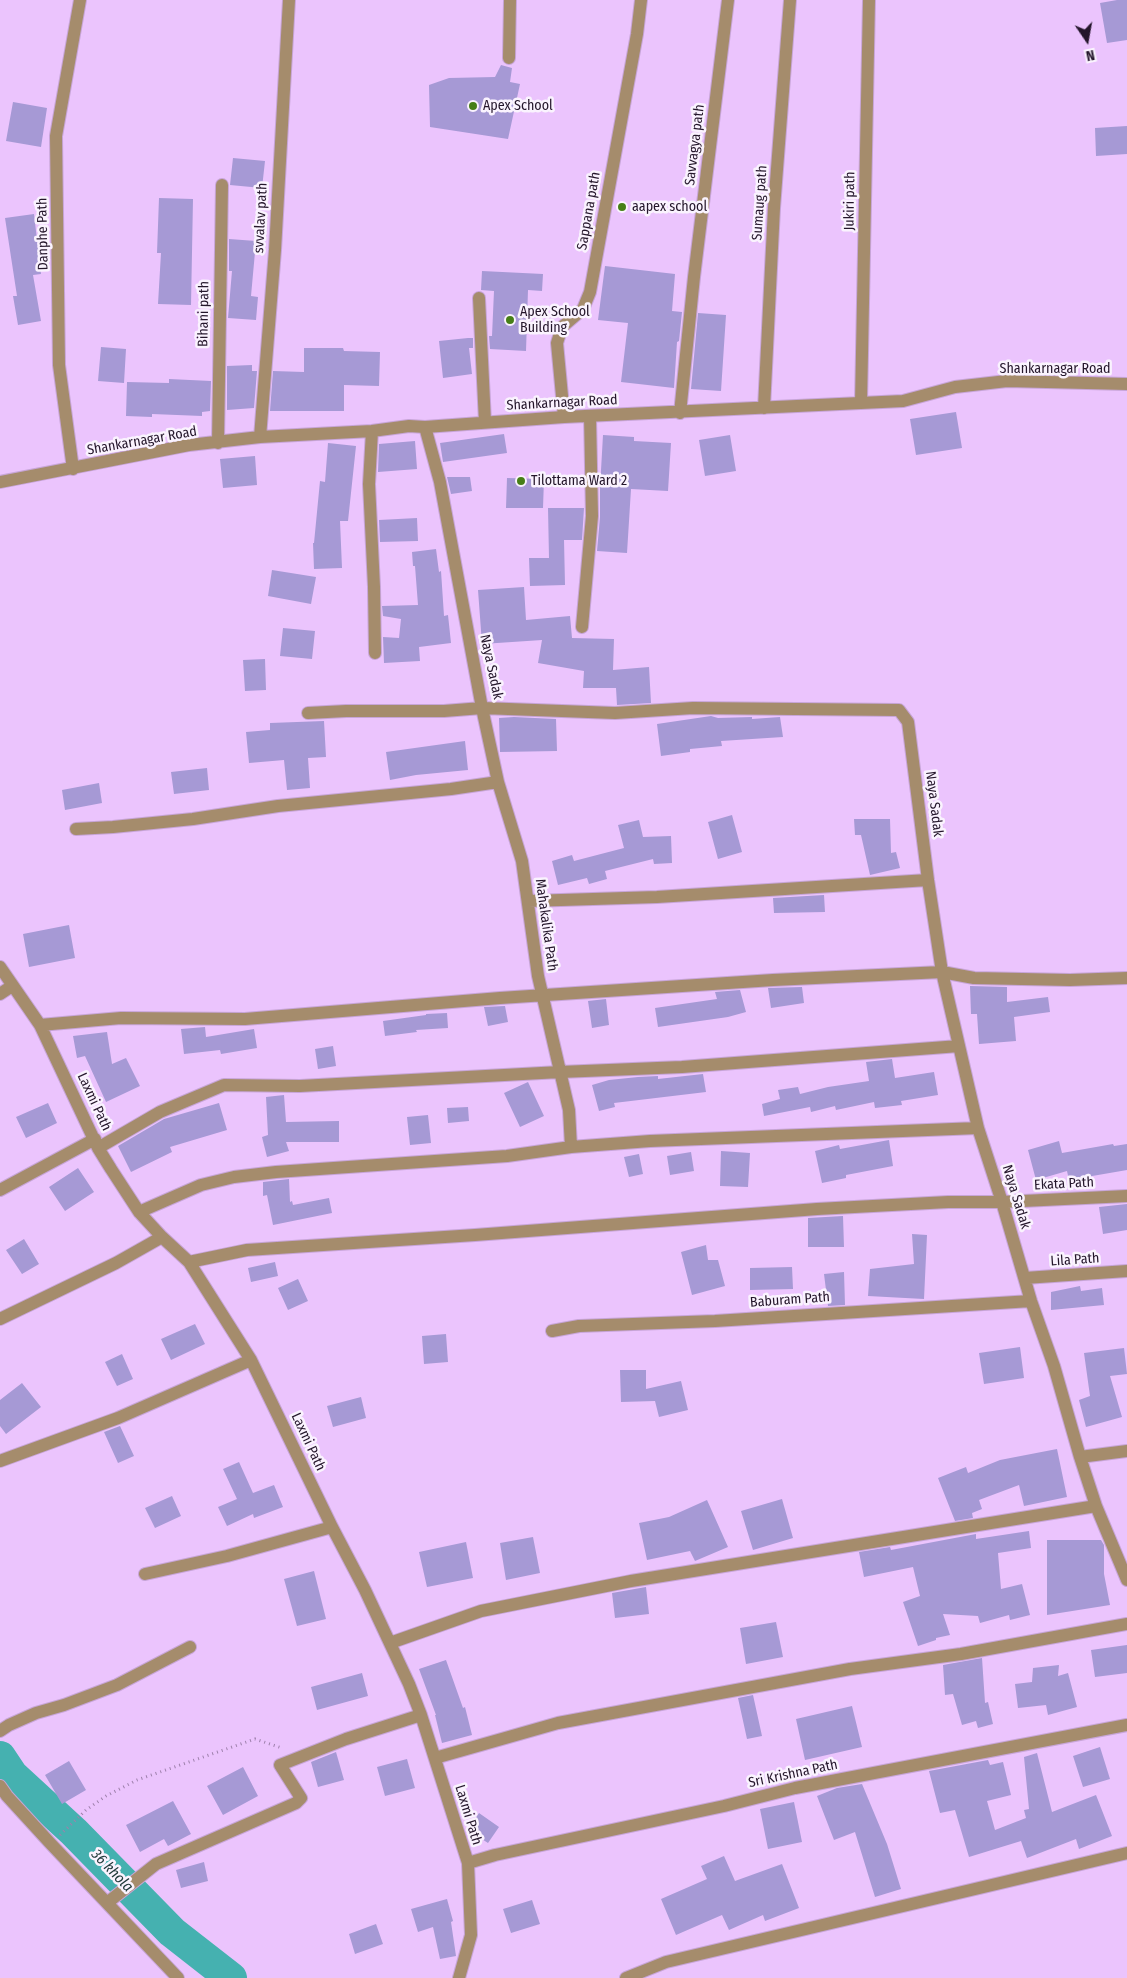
<!DOCTYPE html>
<style>
body{margin:0}
#map{position:relative;width:1127px;height:1978px;overflow:hidden;background:#ebc4fd;font-family:"Fira Sans Condensed",sans-serif}
canvas{display:block}
.north{position:absolute;left:1062px;top:15px;width:50px;height:50px;-webkit-text-stroke:4px #faf3fe;paint-order:stroke;rotate:168deg;font-size:14px;font-weight:700;line-height:20px;text-align:center;color:#24162b}
.north::after{content:'';display:block;margin:auto;width:18px;height:22px;background:#24162b;clip-path:polygon(50% 0,100% 100%,50% 72%,0 100%)}
</style>
<div id="map">
<canvas width="1127" height="1978"></canvas>
<div class="north">N</div>
</div>
<script>
const g = document.querySelector('canvas').getContext('2d');
g.lineJoin = 'round';
const poly = rows => new Path2D(rows.map(r => 'M' + r).join(''));
function trace(path, color, width, dash) { g.strokeStyle = color; g.lineWidth = width; g.lineCap = dash ? 'butt' : 'round'; g.setLineDash(dash || []); g.stroke(path); }
function fill(path, color) { g.fillStyle = color; g.fill(path, 'evenodd'); }
function label(font, color, halo, rows, align = 'center') {
  g.font = font + ' "Fira Sans Condensed",sans-serif'; g.lineWidth = 5; g.setLineDash([]); g.textBaseline = 'middle'; g.strokeStyle = halo; g.fillStyle = color; for (const [text, x, y, turn = 0] of rows) {
    g.save(); g.translate(x, y); g.rotate((+turn || 0) * Math.PI / 180); g.textAlign = isNaN(turn) ? turn : align; if (halo) g.strokeText(text, 0, 0); g.fillText(text, 0, 0); g.restore();
  }
}
trace(poly([
 [0,1757,12,1775,74,1832,172,1932,231,1978]
]), '#45b1b0', 32);
fill(poly([
 [1117,0,1127,0,1127,40,1107,43,1100,3],
 [501,65,512,68,510,82,520,84,508,139,430,127,429,85,449,78,495,77],
 [13,102,47,108,41,147,6,141],
 [1127,126,1127,154,1096,156,1095,128],
 [233,158,265,161,262,188,230,185],
 [159,198,193,199,191,305,158,304,161,253,157,253],
 [34,214,41,274,33,275,41,321,18,325,13,296,17,296,5,218],
 [229,239,256,241,251,296,258,297,256,320,228,318,232,271,229,271],
 [605,266,675,274,672,311,682,312,679,341,677,342,674,388,621,382,628,323,598,320],
 [482,271,543,274,542,291,528,290,526,351,490,349,489,336,492,336,494,291,481,290],
 [698,313,726,315,721,391,691,389],
 [468,338,473,338,473,348,469,348,472,374,443,378,439,341],
 [101,347,126,349,124,383,98,381],
 [304,348,343,348,344,351,380,352,379,386,344,385,344,411,270,411,273,371,304,372],
 [252,365,252,371,257,371,254,408,227,410,227,366],
 [169,379,211,381,210,411,202,412,202,416,152,414,152,417,126,416,127,382,169,383],
 [956,412,962,448,916,455,910,419],
 [504,434,507,453,443,462,440,443],
 [603,435,634,437,634,441,671,443,668,491,631,489,627,553,597,551,600,517,600,488],
 [730,435,736,471,705,476,699,440],
 [415,441,417,469,378,472,379,444],
 [328,443,356,446,348,521,340,521,342,568,314,569,313,543,314,543,320,481,325,482],
 [255,456,257,485,223,488,220,459],
 [447,477,470,477,472,491,451,494],
 [507,478,544,479,543,508,506,508],
 [548,508,584,508,582,540,564,540,565,585,530,586,529,558,549,558],
 [417,518,418,541,380,542,379,520],
 [436,549,439,572,441,571,444,616,448,615,451,643,419,647,420,661,384,663,383,637,399,638,401,619,383,616,382,606,418,605,415,566,413,566,412,552],
 [272,570,316,577,311,604,268,596],
 [524,587,526,620,570,616,572,638,614,639,613,670,649,667,651,703,617,705,616,688,583,688,584,671,538,663,542,640,482,644,478,590],
 [283,628,315,631,312,659,280,656],
 [265,659,266,690,245,691,243,660],
 [711,716,718,718,752,717,752,719,780,717,783,737,721,741,722,746,690,749,690,752,661,756,657,724],
 [514,717,556,719,557,751,500,752,499,718],
 [324,721,326,757,308,758,310,788,287,790,284,760,249,763,246,732,270,730,270,723],
 [465,741,468,770,416,775,390,780,386,752],
 [207,768,209,790,174,794,171,772],
 [99,783,102,803,65,810,62,790],
 [732,815,742,852,718,859,708,822],
 [854,819,890,819,891,853,896,852,900,868,870,875,861,835,855,835],
 [639,820,643,837,671,836,672,863,654,864,653,859,605,871,607,879,589,884,587,878,558,885,552,861,572,855,574,861,624,848,618,825],
 [824,895,825,912,774,913,773,898],
 [69,925,75,958,29,967,23,934],
 [970,986,1007,987,1007,1002,1048,997,1050,1012,1014,1017,1016,1041,979,1044,977,1014,971,1014],
 [802,987,804,1003,771,1008,768,988],
 [740,990,746,1012,728,1017,658,1027,655,1008,717,999,715,992],
 [606,999,609,1025,592,1028,588,1001],
 [505,1006,508,1022,488,1026,484,1007],
 [447,1013,448,1028,416,1030,417,1032,385,1036,383,1021,426,1015,426,1014],
 [205,1027,206,1037,254,1029,257,1048,221,1054,220,1050,184,1054,181,1029],
 [107,1032,112,1064,126,1058,140,1086,106,1102,85,1056,77,1058,73,1036],
 [333,1046,336,1066,318,1069,315,1049],
 [892,1059,895,1078,934,1072,938,1095,901,1101,902,1105,875,1108,874,1102,836,1110,835,1106,811,1112,810,1107,764,1116,762,1104,780,1099,778,1090,798,1087,800,1094,828,1087,869,1081,866,1062],
 [703,1074,706,1092,614,1103,615,1107,599,1111,592,1085,609,1080,638,1077,658,1076,658,1079],
 [528,1082,544,1116,520,1127,504,1093],
 [284,1095,286,1122,339,1121,339,1142,286,1142,289,1151,267,1157,262,1137,268,1135,266,1097],
 [48,1103,57,1123,26,1138,16,1117],
 [219,1103,227,1130,170,1147,172,1152,131,1172,118,1146,164,1119],
 [468,1107,469,1121,448,1123,447,1108],
 [428,1115,431,1143,410,1145,407,1117],
 [889,1140,893,1166,846,1175,846,1178,822,1183,815,1151,839,1145,840,1149],
 [1059,1141,1062,1153,1113,1144,1114,1146,1127,1144,1127,1170,1069,1180,1067,1171,1036,1180,1028,1150],
 [721,1151,750,1153,748,1187,720,1186],
 [691,1152,694,1171,670,1175,667,1156],
 [639,1154,643,1174,629,1177,624,1157],
 [78,1168,94,1192,65,1211,49,1187],
 [289,1179,290,1202,292,1201,293,1205,329,1198,332,1213,273,1225,267,1195,263,1196,263,1182],
 [1127,1204,1127,1230,1103,1234,1099,1207],
 [843,1216,844,1247,808,1247,808,1218],
 [912,1234,927,1235,924,1299,868,1296,870,1269,914,1264],
 [24,1239,39,1264,22,1274,6,1250],
 [706,1245,708,1260,718,1260,725,1286,692,1295,681,1252],
 [275,1262,278,1276,251,1282,248,1268],
 [792,1267,793,1289,750,1290,750,1268],
 [844,1272,845,1305,828,1306,824,1274],
 [298,1279,308,1301,288,1310,278,1288],
 [1080,1286,1081,1291,1102,1288,1104,1305,1051,1310,1051,1292],
 [195,1324,205,1344,171,1360,161,1339],
 [446,1334,448,1362,424,1364,422,1336],
 [1020,1347,1024,1378,984,1384,979,1353],
 [1124,1348,1127,1374,1110,1376,1122,1417,1086,1427,1079,1400,1090,1396,1084,1353],
 [122,1354,133,1379,117,1386,105,1362],
 [620,1370,646,1370,646,1389,681,1381,688,1410,659,1417,655,1401,621,1402],
 [22,1383,41,1407,6,1434,0,1426,0,1400],
 [361,1397,366,1418,333,1427,327,1406],
 [120,1426,134,1456,118,1463,104,1432],
 [1057,1449,1067,1497,1024,1506,1019,1485,979,1500,982,1509,972,1513,973,1518,955,1521,938,1478,966,1467,968,1473,1000,1460],
 [239,1462,253,1493,274,1485,283,1507,254,1518,253,1514,227,1526,218,1507,237,1499,223,1469],
 [172,1496,181,1516,155,1528,145,1508],
 [782,1499,793,1538,753,1550,741,1511],
 [707,1500,728,1547,695,1561,690,1551,647,1560,639,1523,669,1517],
 [1029,1531,1031,1548,998,1553,1001,1589,1022,1584,1030,1615,1010,1620,1009,1615,980,1623,978,1616,943,1614,950,1635,936,1638,936,1640,918,1646,903,1602,920,1596,913,1567,864,1577,859,1552,890,1547,891,1550,976,1534,976,1539],
 [533,1537,540,1573,506,1580,500,1543],
 [1047,1540,1101,1540,1104,1545,1104,1574,1110,1605,1047,1615],
 [466,1542,473,1578,427,1587,419,1552],
 [314,1571,326,1619,297,1626,284,1579],
 [646,1587,649,1614,615,1618,612,1593],
 [776,1622,783,1657,746,1664,740,1628],
 [1127,1645,1127,1673,1095,1677,1091,1650],
 [982,1658,985,1703,988,1702,993,1724,978,1728,976,1721,962,1725,953,1694,945,1695,943,1665],
 [446,1660,463,1708,465,1707,472,1735,442,1743,435,1715,436,1715,419,1669],
 [1059,1665,1058,1676,1068,1673,1077,1707,1048,1715,1046,1705,1018,1708,1015,1684,1032,1682,1033,1668],
 [362,1673,368,1696,317,1710,311,1687],
 [753,1695,762,1736,747,1739,738,1698],
 [852,1706,862,1747,805,1760,796,1719],
 [1100,1747,1110,1779,1083,1787,1073,1756],
 [336,1752,344,1780,318,1787,311,1762],
 [1037,1753,1052,1812,1096,1795,1112,1836,1079,1849,1076,1839,1027,1858,1021,1841,969,1857,955,1810,940,1813,929,1771,988,1760,990,1765,1003,1762,1011,1795,987,1801,995,1830,1026,1818,1024,1810,1029,1809,1024,1757],
 [407,1759,415,1788,385,1796,377,1767],
 [69,1761,86,1790,62,1804,45,1775],
 [243,1767,258,1796,223,1815,207,1786],
 [862,1784,887,1844,901,1889,875,1897,855,1832,834,1840,817,1796,837,1788],
 [173,1801,191,1834,168,1846,164,1839,140,1852,126,1825],
 [794,1802,802,1842,768,1849,760,1809],
 [479,1813,499,1827,488,1843,468,1830],
 [724,1856,735,1881,782,1864,799,1908,765,1921,763,1915,729,1930,722,1915,676,1935,661,1899,707,1879,701,1866],
 [204,1862,208,1881,181,1888,176,1870],
 [447,1899,453,1921,451,1922,456,1956,440,1959,433,1927,418,1932,411,1909],
 [532,1900,540,1924,511,1933,503,1909],
 [376,1924,383,1944,355,1954,349,1934]
]), '#a699d5');
const minor = poly([
 [509,58,510,0],
 [479,298,485,422],
 [861,403,869,0],
 [764,408,774,208,790,0],
 [680,413,694,277,728,0],
 [564,417,557,343,562,327,583,309,590,292,637,34,641,0],
 [425,427,440,482,482,708,498,782,522,861,538,976,569,1110,571,1147],
 [372,431,369,484,374,587,375,653],
 [260,437,275,250,289,0],
 [218,443,222,185],
 [73,469,59,365,56,136,80,0],
 [0,482,189,445,260,437,372,431,409,426,425,427,564,417,903,401,955,387,1007,381,1127,384],
 [582,627,592,516,590,416],
 [308,713,346,711,444,711,482,708,615,713,693,708,899,710,908,722,928,880,942,972,978,1128,1002,1202,1031,1301,1054,1366,1080,1457,1096,1506,1127,1580],
 [76,829,113,827,193,819,278,806,451,789,498,782],
 [529,901,657,897,928,880],
 [0,967,40,1025,98,1148,111,1169,139,1212,162,1237,189,1262,251,1360,332,1527,365,1590,409,1684,421,1715,468,1863,471,1935,459,1978],
 [0,994,12,986],
 [40,1025,121,1018,245,1019,500,998,773,980,942,972,974,978,1070,980,1127,978],
 [98,1148,160,1112,224,1085,300,1086,560,1072,682,1067,959,1046],
 [0,1190,95,1139],
 [139,1212,201,1185,234,1177,276,1172,507,1156,571,1147,650,1141,978,1128],
 [189,1262,247,1250,475,1235,817,1209,948,1202,1002,1202,1127,1196],
 [1025,1278,1127,1271],
 [0,1319,116,1263,162,1237],
 [552,1331,579,1326,715,1321,1031,1301],
 [1080,1457,1127,1451],
 [0,1461,118,1418,251,1360],
 [145,1574,227,1556,332,1527],
 [390,1643,481,1611,631,1581,1096,1506],
 [0,1731,9,1725,36,1713,64,1705,117,1685,190,1647],
 [435,1758,558,1723,850,1669,961,1654,1127,1624],
 [0,1786,7,1796,50,1843,178,1978],
 [468,1863,495,1855,724,1806,795,1788,1127,1725],
 [107,1903,156,1864,296,1803,301,1798,280,1765,346,1739,421,1715],
 [626,1978,666,1962,1127,1853]
]);
trace(minor, '#c7a5d7', 14);
trace(poly([
 [60,1835,86,1810,106,1796,137,1780,255,1739,282,1748]
]), '#9e81ac', 3, [1, 4]);
trace(minor, '#a58c6c', 12);
for (const [x, y, r, color] of [
 [473,106,5,"#467f17"],
 [622,207,5,"#467f17"],
 [510,320,5,"#467f17"],
 [521,481,5,"#467f17"]
]) { const dot = new Path2D(); dot.arc(x, y, r, 0, 2 * Math.PI); g.fillStyle = color; g.fill(dot); trace(dot, '#faf3fe', 2); }
label('14px', '#24162b', '#faf3fe', [
 ["Apex School",483,106],
 ["aapex school",632,207],
 ["Apex School",520,312],
 ["Building",520,328],
 ["Tilottama Ward 2",531,481]
], 'left');
label('14px', '#24162b', '#faf3fe', [
 ["Savvagya path",695,145,-83],
 ["Jukiri path",850,201,-89],
 ["Sumaug path",760,203,-86],
 ["Sappana path",589,211,-80],
 ["svvalav path",261,218,-87],
 ["Danphe Path",43,234,-91],
 ["Bihani path",204,314,-89],
 ["Shankarnagar Road",1055,369],
 ["Shankarnagar Road",562,403,-3],
 ["Shankarnagar Road",142,441,-10],
 ["Naya Sadak",491,667,78],
 ["Naya Sadak",934,804,83],
 ["Mahakalika Path",546,925,82],
 ["Laxmi Path",94,1102,65],
 ["Ekata Path",1064,1184,-3],
 ["Naya Sadak",1016,1197,73],
 ["Lila Path",1075,1260,-4],
 ["Baburam Path",790,1300,-4],
 ["Laxmi Path",308,1442,65],
 ["Sri Krishna Path",793,1774,-12],
 ["Laxmi Path",468,1815,73]
]);
label('italic 15px', '#223b3b', '#faf3fe', [
 ["36 khola",112,1871,46]
]);
</script>
